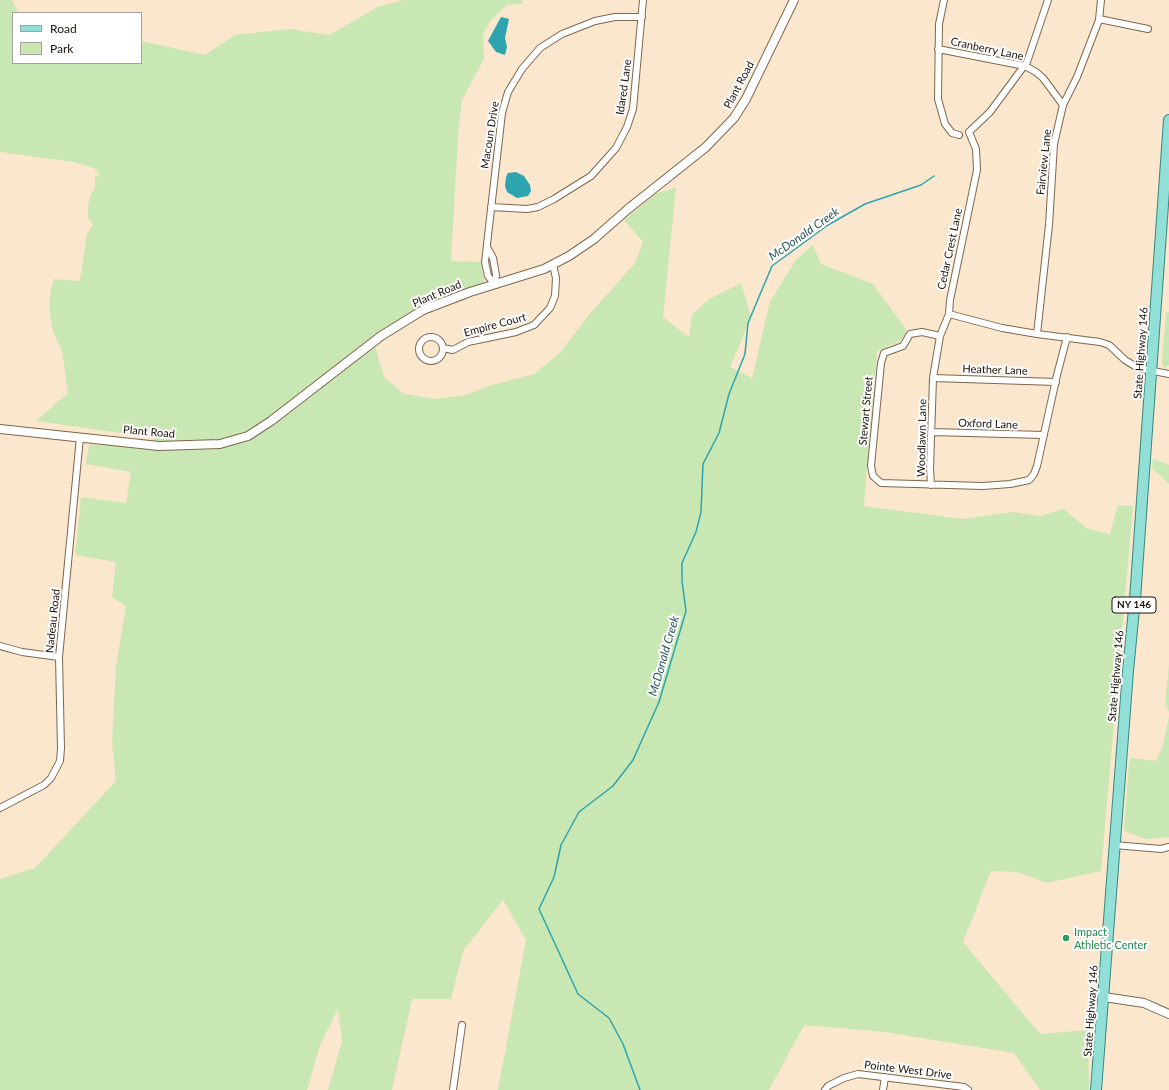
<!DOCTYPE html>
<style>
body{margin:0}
#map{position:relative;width:1169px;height:1090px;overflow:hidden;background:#fbe6ce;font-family:Lato,sans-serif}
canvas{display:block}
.legend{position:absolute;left:12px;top:12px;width:130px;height:52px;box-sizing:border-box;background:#fff;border:1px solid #a4a09c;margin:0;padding:5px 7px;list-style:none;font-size:12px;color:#1b1208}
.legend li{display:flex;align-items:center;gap:8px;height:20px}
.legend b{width:20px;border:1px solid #a4a09c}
</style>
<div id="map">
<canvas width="1169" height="1090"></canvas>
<ul class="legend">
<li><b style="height:5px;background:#91dfd6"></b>Road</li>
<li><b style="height:11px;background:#c9e7b2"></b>Park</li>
</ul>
</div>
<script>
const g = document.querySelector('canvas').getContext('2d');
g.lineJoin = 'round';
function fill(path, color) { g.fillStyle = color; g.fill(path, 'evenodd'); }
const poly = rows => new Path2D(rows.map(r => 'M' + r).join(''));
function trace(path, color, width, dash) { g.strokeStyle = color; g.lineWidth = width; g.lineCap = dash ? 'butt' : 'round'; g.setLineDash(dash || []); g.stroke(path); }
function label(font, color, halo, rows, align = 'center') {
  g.font = font + ' Lato,sans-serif'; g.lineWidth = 4; g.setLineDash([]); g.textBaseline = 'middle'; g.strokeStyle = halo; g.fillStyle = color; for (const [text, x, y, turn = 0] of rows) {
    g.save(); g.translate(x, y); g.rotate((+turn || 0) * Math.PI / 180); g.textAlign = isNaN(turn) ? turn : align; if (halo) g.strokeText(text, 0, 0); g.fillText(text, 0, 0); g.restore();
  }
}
fill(poly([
 [0,0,12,0,19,13,13,13,13,63,141,63,141,41,205,55,235,35,290,29,329,35,378,7,403,0,522,0,523,4,507,5,491,20,483,34,484,59,462,100,458,136,451,261,481,262,484,281,466,300,440,307,412,322,375,346,384,377,404,394,435,399,465,395,488,386,534,374,560,353,587,317,635,263,643,242,624,220,657,193,676,188,663,317,689,337,692,315,709,299,741,283,751,317,730,367,752,378,770,302,795,261,813,245,821,264,873,284,907,331,900,341,877,351,864,506,962,519,1013,512,1040,516,1064,509,1086,528,1110,534,1118,505,1133,506,1101,871,1047,883,1017,872,991,871,963,942,1040,1034,1088,1030,1089,1090,1040,1090,1014,1053,885,1032,804,1025,769,1090,498,1090,526,940,503,900,463,951,451,999,412,999,392,1090,328,1090,342,1041,338,1009,320,1045,307,1090,0,1090,0,879,35,868,116,781,112,742,116,666,126,606,112,597,116,562,75,555,81,497,126,503,131,472,86,464,89,445,128,446,157,438,36,421,68,393,62,351,53,332,49,307,51,289,54,279,80,281,87,234,93,224,88,218,88,207,90,196,95,188,95,178,99,174,94,168,74,162,0,152],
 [1166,312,1169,312,1169,365,1164,368,1162,362],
 [1153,459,1169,465,1169,484,1152,468],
 [1169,664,1169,712,1165,704],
 [1169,717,1169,837,1146,839,1124,831,1129,763,1131,758,1156,761,1163,745]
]), '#c9e7b2');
fill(poly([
 [501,17,509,19,505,38,507,47,505,55,496,52,488,41],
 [516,172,524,176,530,185,531,191,528,196,517,198,507,192,505,186,506,177,508,173]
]), '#2da4ae');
trace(poly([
 [640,1090,623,1044,609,1018,578,994,539,909,554,877,561,845,579,812,613,786,633,760,659,702,686,611,682,581,682,563,696,532,701,512,703,464,719,433,729,394,745,354,748,323,772,266,828,225,865,204,921,185,934,176]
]), '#2da4ae', 1.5);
const minor = poly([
 [944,0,939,24,938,99,945,124,952,133,959,135],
 [1048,0,1027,62,990,112,969,132,976,149,977,170,950,300,949,314,1002,328,1037,334,1100,342,1109,345,1125,360,1138,368,1169,374],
 [1099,19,1148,29],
 [938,49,1025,66,1036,72,1043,78,1063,105],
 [491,207,527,209,538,207,554,199,591,176,616,148,627,127,633,109,643,0],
 [487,247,493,258,496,275,495,285],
 [495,285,488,276,485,262,502,113,508,92,522,69,540,48,562,34,595,21,615,17,642,17],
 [1037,334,1049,225,1054,144,1063,105,1077,77,1099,20,1101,0],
 [940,336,922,332,910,334,903,346,884,353,881,363,871,466,873,476,881,483,983,486,1010,484,1029,480,1034,474,1037,466,1057,375,1067,337],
 '419 349a12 12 0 1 1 24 0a12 12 0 1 1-24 0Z',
 [443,348,453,350,468,342,516,332,534,325,550,308,555,296,556,278,553,265],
 [933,378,1056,382],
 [931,432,1044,435],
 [931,485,930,468,933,378,940,336,949,314],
 [0,646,22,652,59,657],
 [0,808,44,785,51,778,60,761,61,748,59,657,80,437],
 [1114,845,1161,849,1169,847],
 [453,1090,462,1025],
 [825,1090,828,1086,844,1078,858,1074,964,1087,968,1090],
 [883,1090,885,1077]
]);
const tertiary = poly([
 [0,429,159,446,220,444,248,436,271,421,381,336,423,310,470,292,544,269,569,256,594,239,628,209,706,147,734,118,746,99,794,0],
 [1104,997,1144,1003,1169,1014]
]);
const primary = poly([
 [1096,1090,1128,671,1135,599,1169,120]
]);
trace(minor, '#7e674c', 8);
trace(tertiary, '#7e674c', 10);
trace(primary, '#38897c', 12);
trace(minor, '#fff', 6);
trace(tertiary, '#fff', 8);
trace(primary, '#91dfd6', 10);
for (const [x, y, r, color] of [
 [1066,938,4,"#2e9e5b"]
]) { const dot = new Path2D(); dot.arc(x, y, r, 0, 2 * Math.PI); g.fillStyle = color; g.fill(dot); trace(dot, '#fff', 1.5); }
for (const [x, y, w] of [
 [1134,605,44]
]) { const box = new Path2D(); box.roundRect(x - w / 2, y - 8, w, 16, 3); g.fillStyle = '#fff'; g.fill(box); trace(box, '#1b1208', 1); }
label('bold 10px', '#1b1208', null, [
 ["NY 146",1134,605]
]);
label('11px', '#1b1208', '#fff', [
 ["Cranberry Lane",987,49,12],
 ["Plant Road",739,85,-62],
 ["Idared Lane",624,87,-82],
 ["Macoun Drive",490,135,-81],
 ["Fairview Lane",1044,162,-84],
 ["Cedar Crest Lane",950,249,-78],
 ["Plant Road",437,294,-23],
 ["Empire Court",495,325,-15],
 ["State Highway 146",1141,353,-86],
 ["Heather Lane",995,370,2],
 ["Stewart Street",866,411,-85],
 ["Oxford Lane",988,424,2],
 ["Plant Road",149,432,5],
 ["Woodlawn Lane",922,438,-89],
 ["Nadeau Road",53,621,-84],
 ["State Highway 146",1116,676,-85],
 ["State Highway 146",1091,1011,-86],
 ["Pointe West Drive",908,1070,7]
]);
label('11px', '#27864d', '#fff', [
 ["Impact",1074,932],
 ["Athletic Center",1074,945]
], 'left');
label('italic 12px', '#28585c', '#fff', [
 ["McDonald Creek",804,234,-35],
 ["McDonald Creek",664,656,-74]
]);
</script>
